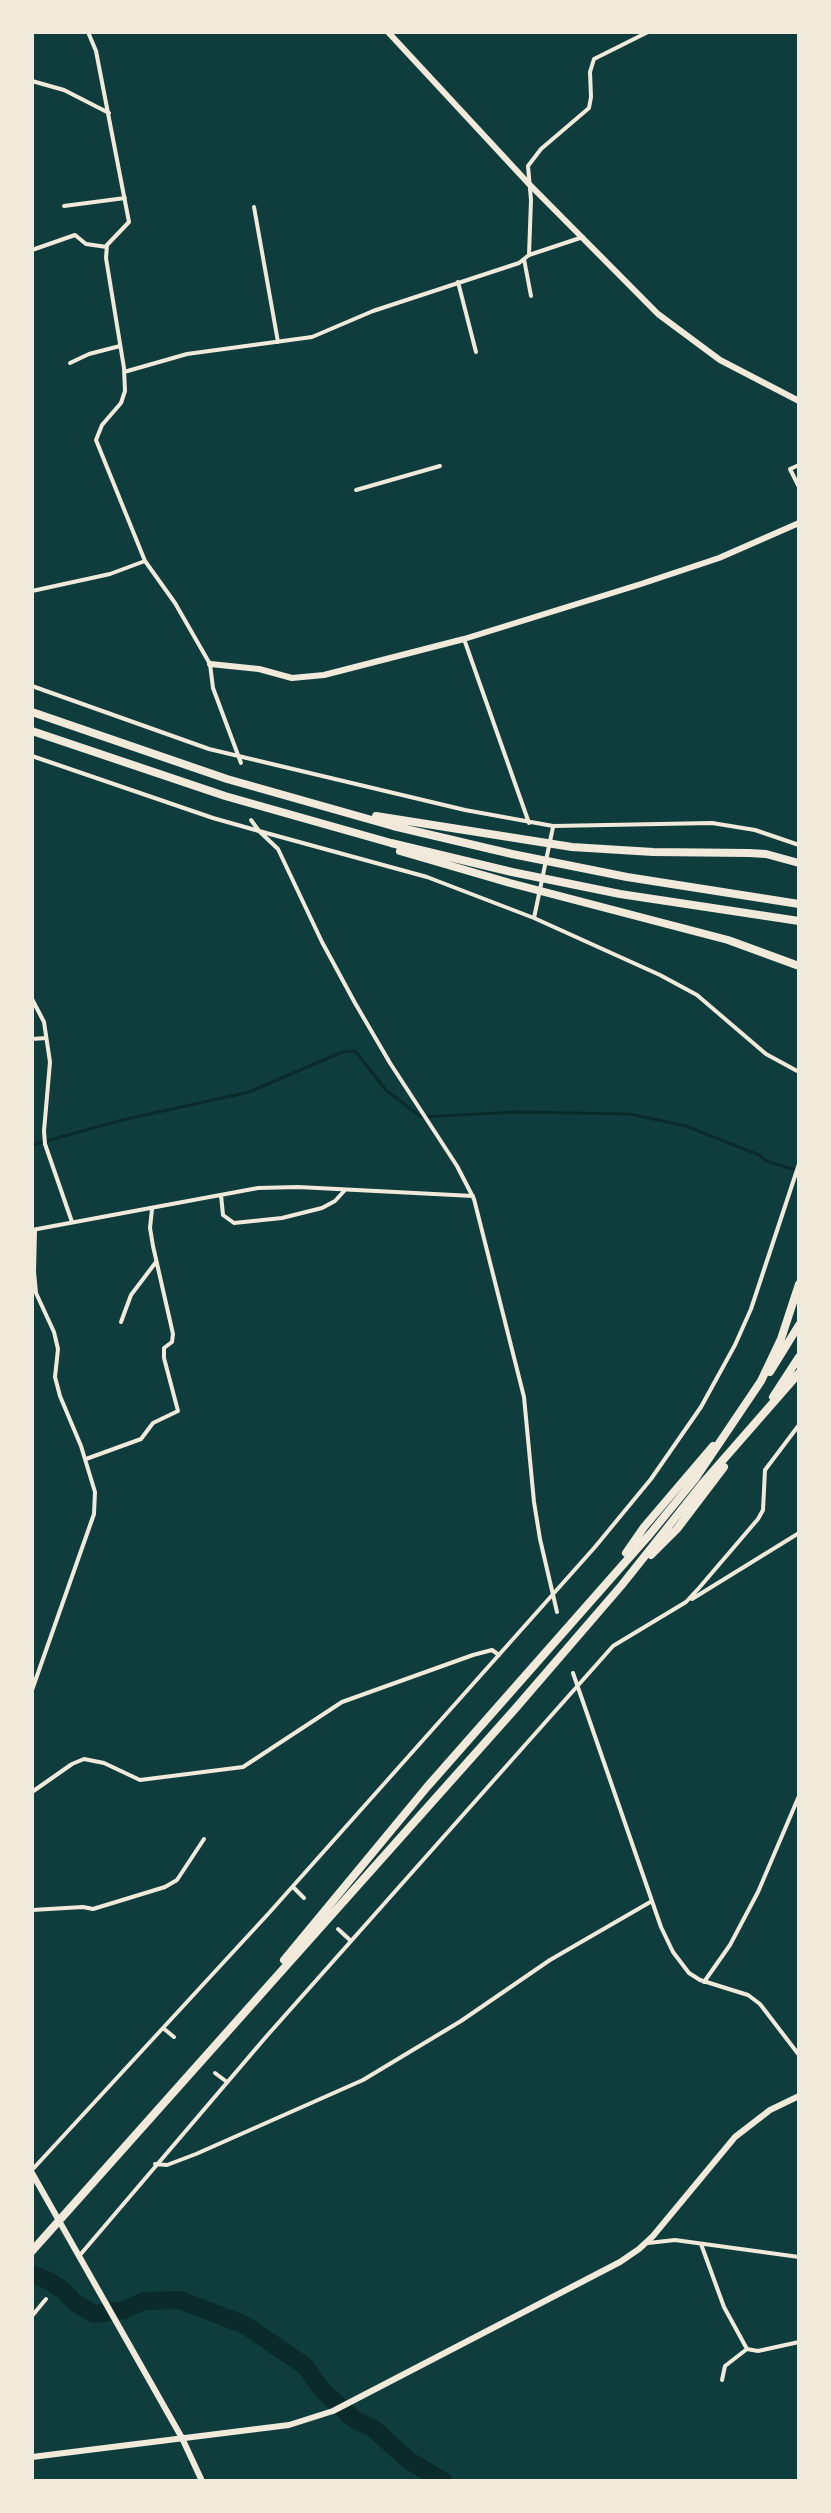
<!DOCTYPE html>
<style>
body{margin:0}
#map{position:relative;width:831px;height:2513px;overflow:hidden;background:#0f3d3e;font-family:"Exo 2",sans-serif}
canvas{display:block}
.frame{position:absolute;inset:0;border:34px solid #f1e9da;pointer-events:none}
</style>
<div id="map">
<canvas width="831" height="2513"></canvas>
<div class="frame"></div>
</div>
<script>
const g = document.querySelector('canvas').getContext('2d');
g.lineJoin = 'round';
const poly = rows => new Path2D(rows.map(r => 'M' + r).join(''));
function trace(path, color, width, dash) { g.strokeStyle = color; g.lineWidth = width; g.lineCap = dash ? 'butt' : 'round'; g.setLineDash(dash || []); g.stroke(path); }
trace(poly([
 [32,1145,122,1120,249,1092,342,1052,355,1051,386,1090,421,1117,516,1112,630,1114,686,1126,759,1155,766,1161,799,1171]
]), '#0a2a2b', 3);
trace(poly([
 [32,2274,49,2281,64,2291,74,2302,94,2314,124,2310,144,2301,180,2300,245,2325,305,2366,323,2391,355,2420,373,2428,408,2460,443,2481]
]), '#0a2a2b', 18);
trace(poly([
 [88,32,96,51,129,222,107,245,106,258,124,368,125,391,121,403,102,425,96,440,145,561,175,603,210,664,213,688,241,763],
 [32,81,64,90,109,113],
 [64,206,125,198],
 [254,207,278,342],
 [32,250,75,235,86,244,107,247],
 [529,255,583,237],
 [524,259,531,296],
 [458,282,476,352],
 [70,363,89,354,120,346],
 [124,372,187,354,312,337,373,311,519,263,529,255,531,200,528,166,541,149,589,108,591,97,590,72,594,59,648,32],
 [799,465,790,469,799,487],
 [356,490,440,466],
 [32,591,110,574,145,561],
 [464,639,529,823],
 [32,686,209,749,465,810,553,826,712,823,755,830,799,845],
 [32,756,213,818,259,831,278,849,322,942,355,1003,390,1063,457,1166,474,1199,524,1397,534,1502,540,1539,557,1612],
 [251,820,259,831,427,877,534,918,660,975,697,995,766,1054,799,1072],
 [534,918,553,827],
 [32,999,44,1022,50,1062,44,1131,45,1144,72,1222],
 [32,1039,46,1038],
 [221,1195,223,1215,234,1223,282,1218,322,1208,335,1201,345,1190],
 [32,1230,258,1188,298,1187,473,1196],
 [121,1322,131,1295,156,1262],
 [86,1459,141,1439,153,1423,178,1411,164,1358,164,1348,172,1342,173,1334,153,1246,150,1228,152,1209],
 [692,1599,799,1533],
 [573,1673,661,1927,673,1952,689,1973,700,1980,748,1995,760,2004,799,2055],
 [32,1690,94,1514,95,1492,81,1446,60,1396,55,1377,58,1349,54,1332,36,1293,34,1272,35,1230],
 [32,1792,72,1764,84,1759,104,1763,140,1780,243,1767,342,1702,473,1655,492,1650,499,1655],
 [293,1887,304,1898],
 [32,1910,83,1907,93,1909,165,1887,177,1880,204,1839],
 [338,1929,351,1941],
 [704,1982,730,1945,758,1892,799,1796],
 [163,2028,174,2037],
 [215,2073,227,2082],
 [155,2164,167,2165,196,2154,363,2080,461,2021,550,1960,652,1901],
 [32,2170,269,1913,595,1547,651,1479,701,1407,735,1345,751,1309,799,1164],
 [648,2243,675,2240,799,2257],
 [701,2244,724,2307,747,2349,758,2351,799,2342],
 [80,2255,265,2038,613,1646,686,1602,699,1588,758,1519,763,1510,765,1470,799,1425],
 [32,2316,46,2299],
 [722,2380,725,2366,747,2349]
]), '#f1e9da', 4);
trace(poly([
 [388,32,529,184,658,314,720,360,799,401],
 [210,664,259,669,292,678,324,675,464,639,641,584,719,558,799,523],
 [32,2457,289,2425,333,2411,620,2262,639,2249,653,2236,735,2137,770,2110,799,2096]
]), '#f1e9da', 6);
trace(poly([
 [32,2173,182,2438,202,2481]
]), '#f1e9da', 6);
trace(poly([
 [32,712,227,779,393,826,512,854,627,877,799,904],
 [32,731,225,796,391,843,512,872,620,894,799,921],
 [376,816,572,847,653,852,749,853,766,854,799,863],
 [400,851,510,883,728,940,799,966],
 [770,1372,799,1325],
 [773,1397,799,1357],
 [626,1553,644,1527,713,1446],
 [651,1555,677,1529,724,1467],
 [284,1960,427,1787,650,1534,695,1479,761,1381,781,1339,799,1284],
 [32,2251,515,1709,621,1586,702,1484,799,1373]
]), '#f1e9da', 8);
</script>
